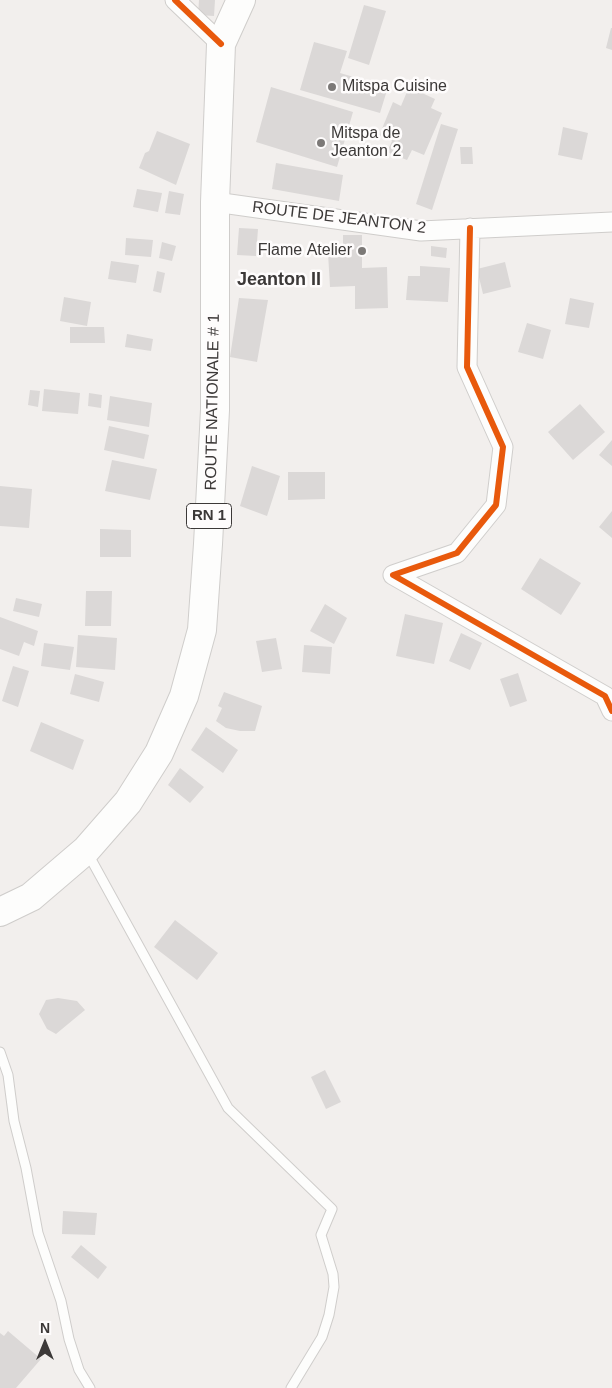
<!DOCTYPE html>
<style>
body{margin:0}
#map{position:relative;width:612px;height:1388px;overflow:hidden;background:#f2efed;font-family:Helvetica,sans-serif}
canvas{display:block}
.north{position:absolute;left:20px;top:1318px;width:50px;height:50px;-webkit-text-stroke:4px #fefcfc;paint-order:stroke;rotate:0deg;font-size:14px;font-weight:700;line-height:20px;text-align:center;color:#3c3938}
.north::after{content:'';display:block;margin:auto;width:18px;height:22px;background:#3c3938;clip-path:polygon(50% 0,100% 100%,50% 72%,0 100%)}
</style>
<div id="map">
<canvas width="612" height="1388"></canvas>
<div class="north">N</div>
</div>
<script>
const g = document.querySelector('canvas').getContext('2d');
g.lineJoin = 'round';
function fill(path, color) { g.fillStyle = color; g.fill(path, 'evenodd'); }
const poly = rows => new Path2D(rows.map(r => 'M' + r).join(''));
function trace(path, color, width, dash) { g.strokeStyle = color; g.lineWidth = width; g.lineCap = dash ? 'butt' : 'round'; g.setLineDash(dash || []); g.stroke(path); }
function label(font, color, halo, rows, align = 'center') {
  g.font = font + ' Helvetica,sans-serif'; g.lineWidth = 5; g.setLineDash([]); g.textBaseline = 'middle'; g.strokeStyle = halo; g.fillStyle = color; for (const [text, x, y, turn = 0] of rows) {
    g.save(); g.translate(x, y); g.rotate((+turn || 0) * Math.PI / 180); g.textAlign = isNaN(turn) ? turn : align; if (halo) g.strokeText(text, 0, 0); g.fillText(text, 0, 0); g.restore();
  }
}
fill(poly([
 [199,0,215,0,214,16,198,15],
 [364,5,386,11,369,65,348,58],
 [611,28,612,28,612,50,606,48],
 [314,42,347,51,340,73,388,87,380,113,300,90],
 [271,87,353,112,337,167,256,142],
 [409,87,435,99,431,108,442,113,424,155,412,150,407,160,387,152,392,141,379,136,393,102,401,106],
 [441,124,458,129,432,210,416,204],
 [563,127,588,133,582,160,558,155],
 [157,131,190,144,176,185,139,168,145,153,149,151],
 [460,147,472,147,473,164,461,164],
 [276,163,343,175,339,201,272,189],
 [137,189,162,193,158,212,133,207],
 [169,191,184,194,180,215,165,213],
 [239,228,258,229,256,256,237,255],
 [343,235,362,235,362,268,387,267,388,308,355,309,355,286,330,287,328,253,343,252],
 [126,238,153,240,151,257,125,255],
 [162,242,176,246,172,261,159,258],
 [431,246,447,248,446,258,431,256],
 [111,261,139,265,136,283,108,279],
 [505,262,511,287,483,294,477,269],
 [420,266,450,268,448,302,406,300,408,276,420,276],
 [157,271,165,273,161,293,153,291],
 [64,297,91,302,87,326,60,321],
 [239,298,268,300,257,362,230,357],
 [570,298,594,303,589,328,565,324],
 [527,323,551,330,543,359,518,352],
 [70,327,104,327,105,343,70,343],
 [127,334,153,339,151,351,125,347],
 [44,389,80,393,78,414,42,411],
 [30,390,40,391,38,407,28,405],
 [89,393,102,395,101,408,88,406],
 [110,396,152,403,149,427,107,420],
 [580,404,605,432,573,460,548,432],
 [109,426,149,435,144,459,104,450],
 [612,440,612,466,599,455],
 [112,460,157,469,150,500,105,491],
 [252,466,280,476,267,516,240,506],
 [288,472,325,472,325,499,288,500],
 [0,486,32,489,29,528,0,526],
 [612,511,612,538,599,527],
 [100,529,131,530,131,557,100,557],
 [540,558,581,583,561,615,521,589],
 [86,591,112,591,111,626,85,626],
 [16,598,42,604,39,617,13,611],
 [325,604,347,618,334,644,310,631],
 [405,614,443,623,434,664,396,656],
 [0,617,38,631,34,646,24,642,19,656,0,649],
 [461,633,482,643,470,670,449,661],
 [78,635,117,638,115,670,76,667],
 [276,638,282,669,262,672,256,641],
 [44,643,74,647,70,670,41,666],
 [304,645,332,647,330,674,302,672],
 [13,666,29,671,18,707,2,701],
 [518,673,527,701,510,707,500,679],
 [75,674,104,682,99,702,70,694],
 [224,692,262,706,255,731,240,731,226,728,216,721,222,708,218,706],
 [41,722,84,740,73,770,30,751],
 [206,727,238,750,223,773,191,750],
 [180,768,204,787,190,803,168,785],
 [175,920,218,953,197,980,154,947],
 [58,998,77,1001,85,1010,56,1034,47,1029,39,1014,46,1000],
 [325,1070,341,1102,326,1109,311,1077],
 [63,1211,97,1213,95,1235,62,1234],
 [81,1245,107,1267,98,1279,71,1257],
 [8,1331,41,1359,16,1388,0,1388,0,1333,4,1336]
]), '#dbd8d7');
const service = poly([
 [87,852,228,1108,332,1209,321,1235,333,1274,334,1287,329,1315,322,1337,291,1388],
 [0,1052,8,1075,14,1121,26,1168,38,1233,61,1301,69,1339,79,1370,90,1388]
]);
const minor = poly([
 [175,0,221,44],
 [215,202,421,231,612,222],
 [470,228,467,367,503,447,496,505,457,553,393,575,605,696,612,711]
]);
const primary = poly([
 [0,912,31,897,86,850,128,802,159,753,184,696,202,630,208,544,215,410,215,202,221,44,241,0]
]);
trace(service, '#cfcdcb', 11);
trace(minor, '#cfcdcb', 21);
trace(primary, '#cfcdcb', 30);
trace(service, '#fdfdfc', 9);
trace(minor, '#fdfdfc', 19);
trace(primary, '#fdfdfc', 28);
trace(poly([
 [175,0,221,44],
 [470,228,467,367,503,447,496,505,457,553,393,575,605,696,612,711]
]), '#e8590c', 6);
for (const [x, y, r, color] of [
 [332,87,5,"#7c7977"],
 [321,143,5,"#7c7977"],
 [362,251,5,"#7c7977"]
]) { const dot = new Path2D(); dot.arc(x, y, r, 0, 2 * Math.PI); g.fillStyle = color; g.fill(dot); trace(dot, '#fefcfc', 2); }
for (const [x, y, w] of [
 [209,516,45]
]) { const box = new Path2D(); box.roundRect(x - w / 2, y - 12.5, w, 25, 4); g.fillStyle = '#fefcfc'; g.fill(box); trace(box, '#3c3938', 1); }
label('bold 15px', '#3c3938', null, [
 ["RN 1",209,516]
]);
label('16px', '#3c3938', '#fefcfc', [
 ["Mitspa Cuisine",342,87],
 ["Mitspa de",331,134],
 ["Jeanton 2",331,152],
 ["Flame Atelier",352,251,"right"]
], 'left');
label('16px', '#3c3938', '#fefcfc', [
 ["ROUTE DE JEANTON 2",339,218,7],
 ["ROUTE NATIONALE # 1",213,402,-89]
]);
label('bold 18px', '#3c3938', '#fefcfc', [
 ["Jeanton II",279,280]
]);
</script>
